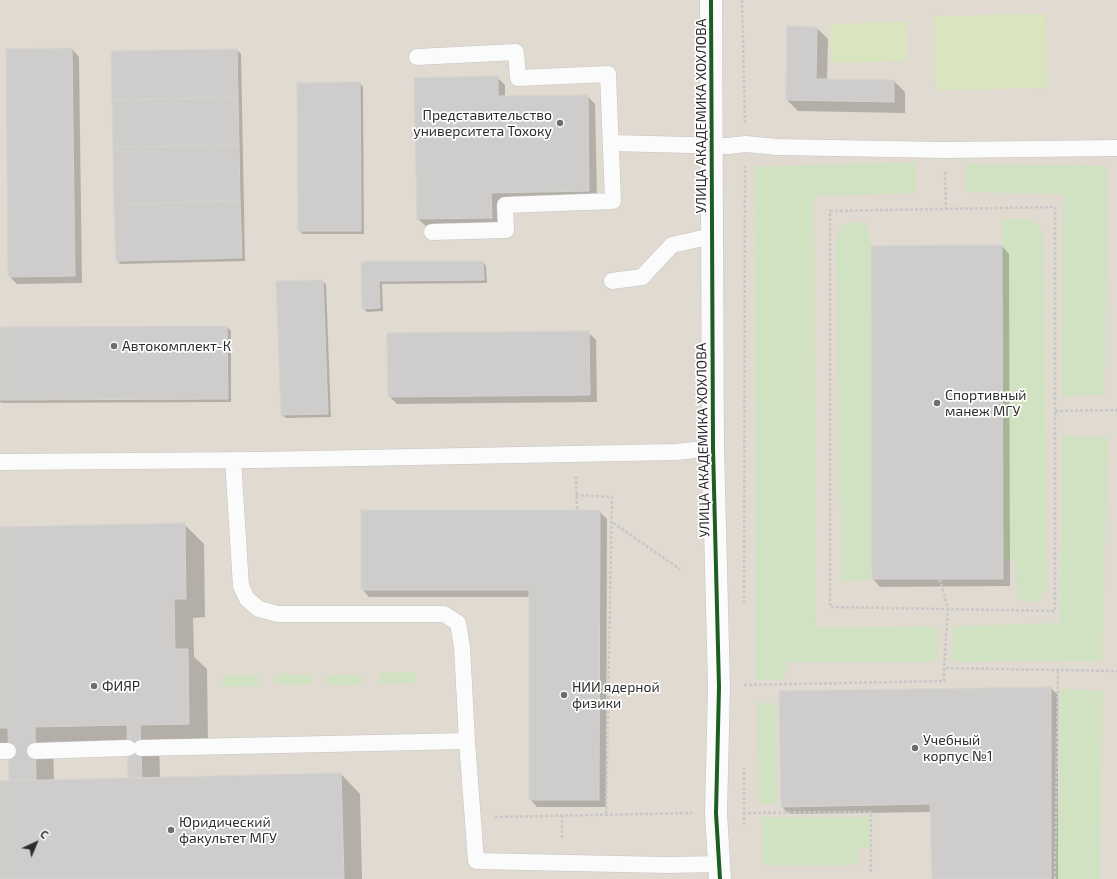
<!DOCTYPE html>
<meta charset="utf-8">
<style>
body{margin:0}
#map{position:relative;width:1117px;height:879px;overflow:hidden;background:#eae7e4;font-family:"Exo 2",sans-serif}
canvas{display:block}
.north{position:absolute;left:16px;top:823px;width:40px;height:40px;-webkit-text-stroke:3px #fff;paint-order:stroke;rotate:44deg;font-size:11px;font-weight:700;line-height:16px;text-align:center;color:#2d2d2d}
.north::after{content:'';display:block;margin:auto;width:14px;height:18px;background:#2d2d2d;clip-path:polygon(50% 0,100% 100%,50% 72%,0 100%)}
</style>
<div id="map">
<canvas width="1117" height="879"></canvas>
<div class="north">С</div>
</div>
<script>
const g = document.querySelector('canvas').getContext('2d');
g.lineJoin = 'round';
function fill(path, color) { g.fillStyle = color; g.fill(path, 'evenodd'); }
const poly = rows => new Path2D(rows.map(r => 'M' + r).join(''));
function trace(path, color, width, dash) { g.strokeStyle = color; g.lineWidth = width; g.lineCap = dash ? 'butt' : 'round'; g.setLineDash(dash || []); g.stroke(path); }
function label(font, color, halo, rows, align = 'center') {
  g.font = font + ' "Exo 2",sans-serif'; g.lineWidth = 3.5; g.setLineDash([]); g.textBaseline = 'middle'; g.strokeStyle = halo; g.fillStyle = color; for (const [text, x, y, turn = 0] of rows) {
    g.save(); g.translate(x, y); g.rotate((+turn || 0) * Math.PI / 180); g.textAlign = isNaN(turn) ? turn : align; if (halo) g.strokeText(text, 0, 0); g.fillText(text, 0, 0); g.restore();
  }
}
fill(poly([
 [0,0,1117,0,1117,879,0,879]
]), '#e0dad1');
fill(poly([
 [916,162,916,193,814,196,816,628,938,626,936,662,787,662,784,680,756,680,754,167],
 [966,164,1107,166,1105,394,1061,397,1064,194,966,192],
 [1002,219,1031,219,1041,228,1044,248,1047,589,1037,602,1017,601,1015,559,1003,560],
 [852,222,866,223,871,246,872,579,841,582,836,238,842,226],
 [1062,436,1108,437,1102,661,952,662,953,626,1060,623],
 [416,672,416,682,379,684,379,673],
 [311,674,312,684,275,685,275,675],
 [362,674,362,685,326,686,326,675],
 [258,675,259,686,222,687,222,676],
 [1061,689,1103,691,1100,878,1098,879,1056,879],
 [757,703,775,703,777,803,759,804],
 [762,817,869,817,869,848,858,848,858,865,762,865]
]), '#d0e2c1');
fill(poly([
 [1046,14,1047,88,936,90,934,16],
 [906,22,907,61,831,63,830,24]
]), '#d8e5bf');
fill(poly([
 [817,28,828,39,827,80,894,81,905,92,905,113,798,111,787,100],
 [72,49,79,57,82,283,17,284,9,276],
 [237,50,241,54,245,261,120,264,117,260,112,52],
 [497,77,505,85,505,97,587,96,595,104,597,198,498,200,499,225,426,226,418,219,415,79],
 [360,83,363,87,364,234,303,234,299,231],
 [1002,246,1009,254,1010,586,880,587,873,579,872,247],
 [483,262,486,266,487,283,382,284,383,311,367,312,363,308,362,263],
 [322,281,326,284,331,417,286,418,282,415],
 [227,327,231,331,231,402,2,403,0,402,0,328],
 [588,332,596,340,597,402,397,404,389,396],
 [599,511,607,519,606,807,537,807,530,799,530,597,369,597,362,589],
 [184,524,204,544,205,617,193,618,194,657,207,669,208,743,159,744,160,778,341,774,360,794,362,879,0,879,0,782,10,782,9,747,0,743,0,528],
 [128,744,129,779,54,781,53,746],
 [1051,688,1058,695,1058,879,933,879,931,812,789,814,782,807]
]), '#0003');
const building = poly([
 [787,26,817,27,816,79,894,80,894,102,786,100,787,26],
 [72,48,75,276,8,277,6,49,72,48],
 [237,49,238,97,112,100,111,51,237,49],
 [498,76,498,96,588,95,589,191,491,193,492,218,417,219,414,78,498,76],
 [360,82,361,231,298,231,297,83,360,82],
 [238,97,239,145,113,147,112,100,238,97],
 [239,145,240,200,114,205,113,147,239,145],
 [240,200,242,258,116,261,114,205,240,200],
 [1002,245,1003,579,872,579,871,246,1002,245],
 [378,261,483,261,484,280,379,281,378,261],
 [378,261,380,308,362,309,361,262,378,261],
 [323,280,328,414,281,415,276,281,323,280],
 [227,326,228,399,0,400,0,327,227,326],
 [589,331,590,395,388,397,387,333,589,331],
 [361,510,600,510,599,800,529,800,529,590,361,590,361,510],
 [185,523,186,599,174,599,175,649,188,649,189,724,140,725,142,778,128,778,127,725,35,727,36,780,9,781,8,728,0,728,0,527,185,523],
 [1051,687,1051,879,932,879,930,804,781,807,779,691,1051,687],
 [341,773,344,879,0,879,0,781,341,773]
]);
fill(building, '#cfcdcb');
trace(building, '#d5d3d0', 1);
const lane = poly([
 [417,57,516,52,518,78,608,74,613,201,505,205,506,230,432,232],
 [611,143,728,146,746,144,777,147,945,150,1117,148],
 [612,281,642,277,672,245,712,236],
 [233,460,241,586,247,599,259,609,278,614,444,614,458,623,462,647,467,741,476,861,667,865,719,864],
 [0,462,256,460,676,452,713,448],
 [141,748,467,741],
 [0,751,8,751],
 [35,751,128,748]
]);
const street = poly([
 [711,0,713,448,719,687,716,813,720,879]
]);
trace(lane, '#c4c4c4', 17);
trace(street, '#c4c4c4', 23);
trace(poly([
 [742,0,745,123],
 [945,172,946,209],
 [1055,207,1055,611,830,607,830,211,1055,207],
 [1055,411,1117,410],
 [576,476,577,510],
 [576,495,612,497,606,814],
 [613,523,680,569],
 [940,579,948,609,944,668],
 [744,603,745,166],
 [744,685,944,681,944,668,1117,671],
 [743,813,871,812,871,873],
 [562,815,562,840],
 [495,817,692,813],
 [744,825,744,768],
 [1055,879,1058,671]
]), '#c8c8c8', 2.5, [3, 2]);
trace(lane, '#fcfbfb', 16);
trace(street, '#fcfbfb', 22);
trace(poly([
 [711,0,713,448,719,687,716,813,720,879]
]), '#1b5e20', 4);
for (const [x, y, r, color] of [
 [560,123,4,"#6f6e6d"],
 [114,346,4,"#6f6e6d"],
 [937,403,4,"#6f6e6d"],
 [94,686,4,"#6f6e6d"],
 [564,695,4,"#6f6e6d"],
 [915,748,4,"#6f6e6d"],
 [171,830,4,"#6f6e6d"]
]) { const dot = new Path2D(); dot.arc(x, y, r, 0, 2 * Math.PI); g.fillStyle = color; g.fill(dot); trace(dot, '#fff', 1.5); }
label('14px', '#2d2d2d', '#fff', [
 ["Представительство",552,115,"right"],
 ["университета Тохоку",552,131,"right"],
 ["Автокомплект-К",122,346],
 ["Спортивный",945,395],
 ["манеж МГУ",945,411],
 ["ФИЯР",102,686],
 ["НИИ ядерной",572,687],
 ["физики",572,703],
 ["Учебный",923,740],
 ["корпус №1",923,756],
 ["Юридический",179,822],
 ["факультет МГУ",179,838]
], 'left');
label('14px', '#2d2d2d', '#fff', [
 ["УЛИЦА АКАДЕМИКА ХОХЛОВА",701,116,-90],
 ["УЛИЦА АКАДЕМИКА ХОХЛОВА",703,440,-91]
]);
</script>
